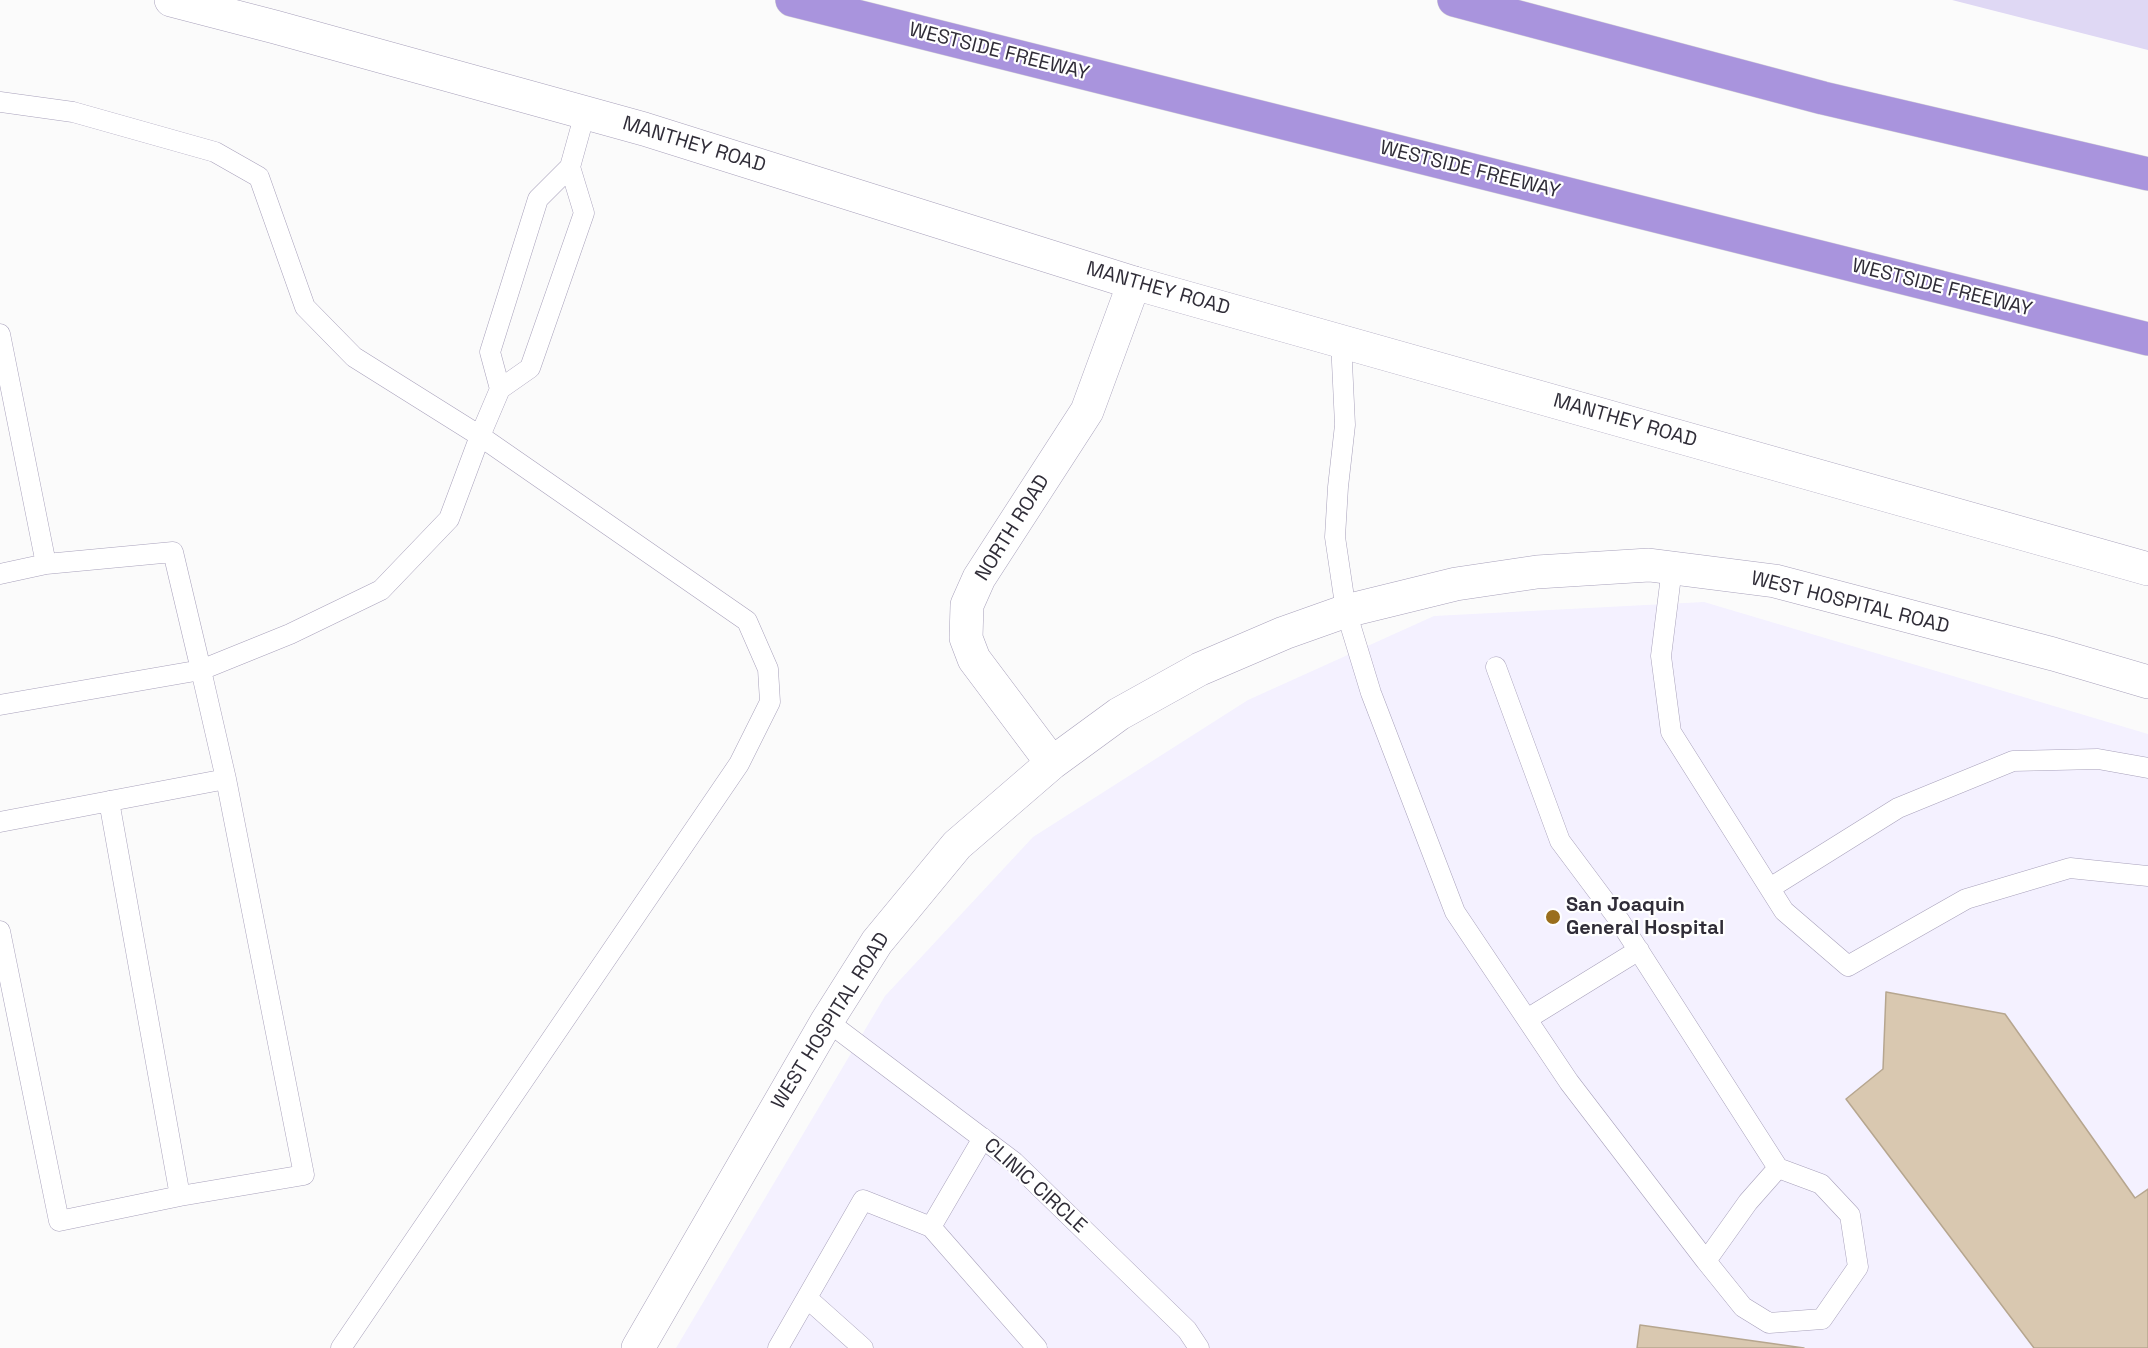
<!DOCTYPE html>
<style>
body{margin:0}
canvas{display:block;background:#fbfbfb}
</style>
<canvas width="2148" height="1348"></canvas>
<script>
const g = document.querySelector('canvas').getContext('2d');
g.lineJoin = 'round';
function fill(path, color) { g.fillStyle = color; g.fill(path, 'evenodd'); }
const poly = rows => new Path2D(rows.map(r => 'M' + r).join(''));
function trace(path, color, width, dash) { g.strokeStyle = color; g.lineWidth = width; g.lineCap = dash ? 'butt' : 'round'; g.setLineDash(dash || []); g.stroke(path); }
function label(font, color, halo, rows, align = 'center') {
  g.font = font + ' "Space Grotesk",sans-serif'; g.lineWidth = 4.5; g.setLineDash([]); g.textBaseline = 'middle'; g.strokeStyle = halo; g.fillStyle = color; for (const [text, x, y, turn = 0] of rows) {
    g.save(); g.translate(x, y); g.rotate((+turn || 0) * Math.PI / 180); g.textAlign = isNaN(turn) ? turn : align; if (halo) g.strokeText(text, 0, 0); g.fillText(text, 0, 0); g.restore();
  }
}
fill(poly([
 [1704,602,2148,734,2148,1348,676,1348,885,996,1033,837,1248,700,1434,616]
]), '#f4f1ff');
fill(poly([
 [1952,0,2148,0,2148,50]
]), '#dfd8f4');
const building = poly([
 [1886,992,2005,1014,2135,1198,2148,1189,2148,1348,2034,1348,1846,1099,1883,1069,1886,992],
 [1640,1325,1804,1348,1637,1348,1640,1325]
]);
fill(building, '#d9c8b0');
trace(building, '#b6a68f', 1.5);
const lane = poly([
 [0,102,73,112,215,152,259,177,305,307,354,357,480,436,500,389],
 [570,167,584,213,530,368,500,389,490,352,538,199,570,167,585,113],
 [0,334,46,564,0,574],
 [1341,341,1345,425,1338,487,1335,537,1346,611,1371,693,1455,912,1569,1082,1706,1261,1743,1307,1769,1323,1822,1319,1858,1267,1850,1215,1821,1184,1778,1168,1748,1202,1706,1261],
 [1672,568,1661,656,1671,732,1784,911,1848,966,1966,899,2070,868,2148,876],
 [1496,667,1560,841,1619,920,1778,1168],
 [0,705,201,670,173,552,46,564],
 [0,822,226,779,201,670,290,634,381,590,449,519,480,436,747,621,768,669,770,702,739,764,341,1348],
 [1770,888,1898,808,2013,761,2098,759,2148,768],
 [0,931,59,1221,180,1196,109,801],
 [1527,1019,1639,950],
 [827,1021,1014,1162,1187,1330,1199,1348],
 [180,1196,304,1175,226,779],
 [931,1227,1037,1348],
 [807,1298,863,1348],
 [778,1348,863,1200,931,1227,983,1138]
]);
const street = poly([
 [1052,763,974,659,966,638,967,605,979,578,1087,411,1134,283],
 [638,1348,827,1021,877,942,957,845,1052,763,1119,714,1200,669,1284,633,1346,611,1456,584,1537,572,1649,565,1775,581,2053,654,2148,682]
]);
const secondary = poly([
 [171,0,275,27,644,129,1134,283,2148,569]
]);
const highway = poly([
 [792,0,2148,339],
 [1454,0,1823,98,2148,174]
]);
trace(lane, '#a8a1bb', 21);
trace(street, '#a8a1bb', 34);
trace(secondary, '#a8a1bb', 34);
trace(highway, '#d6d5d7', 34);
trace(lane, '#fff', 20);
trace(street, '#fff', 33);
trace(secondary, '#fff', 33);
trace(highway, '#a994dd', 33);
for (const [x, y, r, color] of [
 [1553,917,8,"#9a6e1d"]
]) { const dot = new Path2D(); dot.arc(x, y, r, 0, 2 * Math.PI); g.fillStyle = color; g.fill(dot); trace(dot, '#fff', 2); }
label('20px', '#302d38', '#fff', [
 ["WESTSIDE FREEWAY",999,52,14],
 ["MANTHEY ROAD",694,145,17],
 ["WESTSIDE FREEWAY",1470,170,14],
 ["WESTSIDE FREEWAY",1942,288,14],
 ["MANTHEY ROAD",1158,289,16],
 ["MANTHEY ROAD",1625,421,16],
 ["NORTH ROAD",1013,528,-58],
 ["WEST HOSPITAL ROAD",1850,603,14],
 ["WEST HOSPITAL ROAD",831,1021,-58],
 ["CLINIC CIRCLE",1035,1186,42]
]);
label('bold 20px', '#302d38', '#fff', [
 ["San Joaquin",1566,906],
 ["General Hospital",1566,929]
], 'left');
</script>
